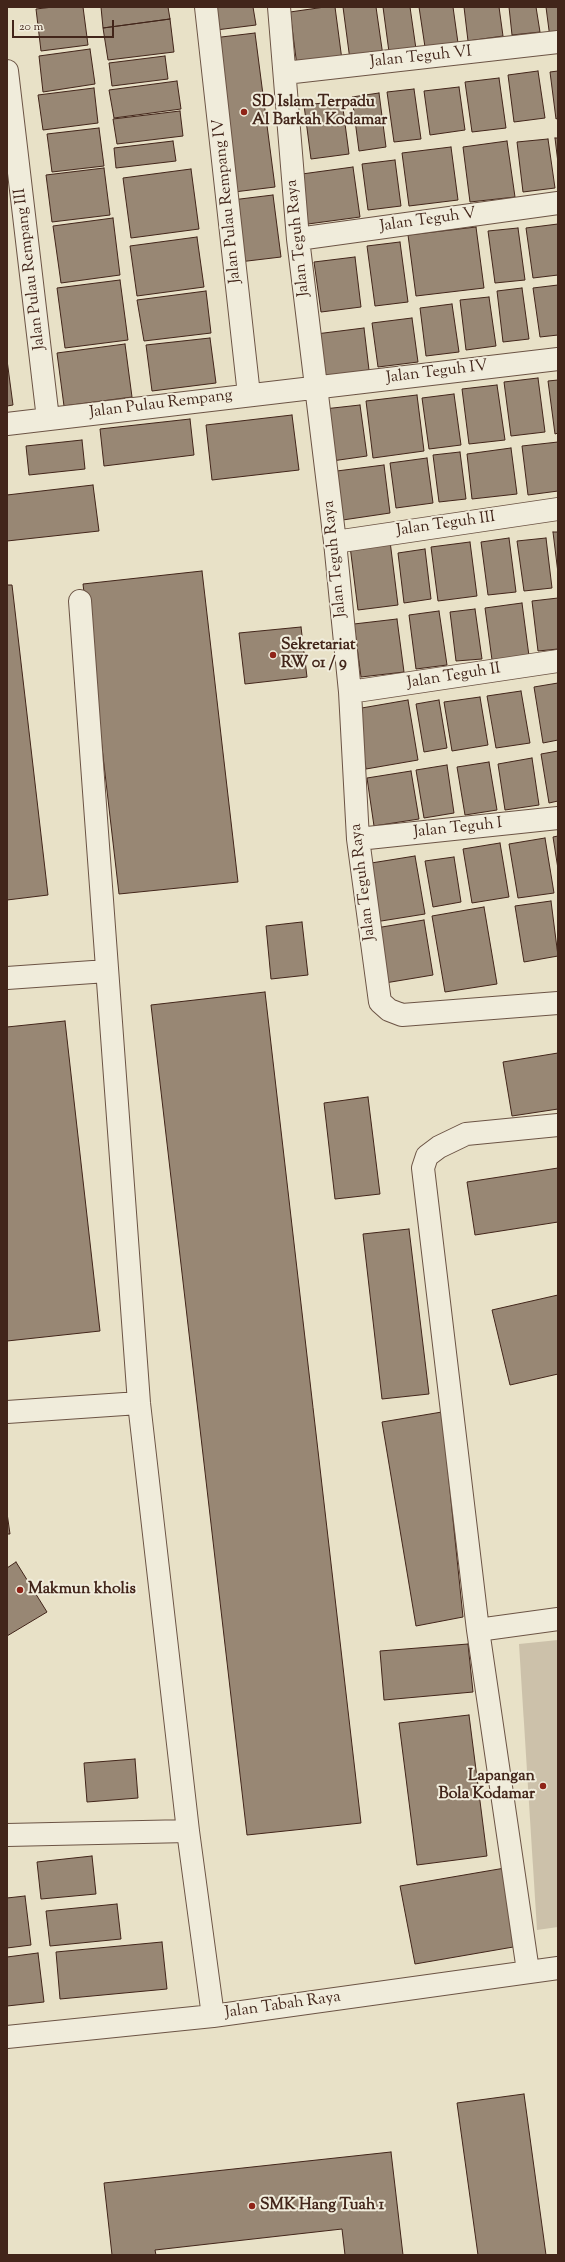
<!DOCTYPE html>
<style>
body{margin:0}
#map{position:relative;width:565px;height:2262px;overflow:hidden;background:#e8e1c7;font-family:"Sorts Mill Goudy",serif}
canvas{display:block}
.frame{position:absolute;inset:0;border:8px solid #42251a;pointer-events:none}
.scale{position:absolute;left:12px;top:20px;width:102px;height:18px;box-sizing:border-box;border:2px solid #42251a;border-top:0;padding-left:5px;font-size:12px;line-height:14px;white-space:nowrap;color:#42251a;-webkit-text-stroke:3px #f0ecdb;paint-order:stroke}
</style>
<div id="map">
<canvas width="565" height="2262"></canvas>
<div class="frame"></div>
<div class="scale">20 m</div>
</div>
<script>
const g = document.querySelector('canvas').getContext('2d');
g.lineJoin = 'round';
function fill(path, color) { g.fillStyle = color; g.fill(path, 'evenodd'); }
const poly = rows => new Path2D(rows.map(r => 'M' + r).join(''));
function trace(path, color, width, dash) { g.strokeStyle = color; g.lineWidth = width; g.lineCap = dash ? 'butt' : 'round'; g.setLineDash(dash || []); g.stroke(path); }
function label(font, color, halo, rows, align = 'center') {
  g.font = font + ' "Sorts Mill Goudy",serif'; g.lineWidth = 4; g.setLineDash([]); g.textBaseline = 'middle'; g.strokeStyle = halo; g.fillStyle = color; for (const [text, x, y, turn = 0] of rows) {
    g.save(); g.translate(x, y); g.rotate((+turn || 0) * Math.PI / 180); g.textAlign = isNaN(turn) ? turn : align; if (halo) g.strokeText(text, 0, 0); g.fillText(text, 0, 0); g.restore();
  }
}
fill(poly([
 [558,1640,558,1927,537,1930,519,1644]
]), '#ccc1aa');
const building = poly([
 [53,7,83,7,88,45,41,51,36,9,53,7],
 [101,7,168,7,170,19,103,28,101,7],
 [213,7,253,7,256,25,216,30,213,7],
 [325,7,335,7,342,60,297,66,290,12,325,7],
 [343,7,376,7,383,56,350,60,343,7],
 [383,7,410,7,416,49,389,52,383,7],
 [419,7,453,7,458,43,425,47,419,7],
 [464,7,499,7,503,36,468,41,464,7],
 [509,7,536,7,540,32,512,35,509,7],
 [546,7,558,7,558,37,550,38,546,7],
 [170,19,174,52,108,60,103,28,170,19],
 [255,33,275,187,234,192,213,38,255,33],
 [90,49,95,84,43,92,39,56,90,49],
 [165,56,168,79,112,86,109,63,165,56],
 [538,71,545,118,514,122,508,75,538,71],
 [558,71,558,118,556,119,550,72,558,71],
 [499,78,506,128,472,132,465,82,499,78],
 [177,81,181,109,114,118,109,90,177,81],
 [459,87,465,130,430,135,424,91,459,87],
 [94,88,98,123,43,130,38,95,94,88],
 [414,89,421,139,394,142,387,92,414,89],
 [379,93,386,147,359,151,352,97,379,93],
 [342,101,349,154,311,159,304,105,342,101],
 [180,111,183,136,117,144,113,119,180,111],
 [99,128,104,166,52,172,47,134,99,128],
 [555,138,558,138,558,163,555,138],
 [548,139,555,188,523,192,517,142,548,139],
 [173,141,176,161,116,168,114,148,173,141],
 [507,141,515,197,470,202,463,147,507,141],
 [451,147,458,200,409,206,402,153,451,147],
 [395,160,401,206,368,210,362,164,395,160],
 [353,167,360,217,308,224,302,174,353,167],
 [104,168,110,215,52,222,46,175,104,168],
 [191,169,199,229,131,238,123,178,191,169],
 [273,195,281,257,239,262,232,200,273,195],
 [113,218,120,275,61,283,53,226,113,218],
 [558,224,558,275,533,278,526,228,558,224],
 [476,227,484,288,416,296,408,235,476,227],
 [518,228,525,280,495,283,488,231,518,228],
 [197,237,204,287,137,296,130,246,197,237],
 [400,242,408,302,375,306,367,246,400,242],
 [355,257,361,307,321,312,314,262,355,257],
 [120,280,128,340,65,348,57,288,120,280],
 [558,285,558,335,540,337,533,288,558,285],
 [522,288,529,339,503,342,497,291,522,288],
 [206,291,211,333,144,341,137,300,206,291],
 [489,297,496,346,466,350,460,300,489,297],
 [452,304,459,352,426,356,420,308,452,304],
 [412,318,418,362,378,367,372,323,412,318],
 [364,328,369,370,321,377,316,334,364,328],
 [210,338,216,383,152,391,146,345,210,338],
 [125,344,132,397,64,406,57,353,125,344],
 [7,360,13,405,7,406,7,360],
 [538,378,545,432,511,436,504,382,538,378],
 [558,380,558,433,555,434,548,381,558,380],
 [497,385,505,440,469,444,462,389,497,385],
 [454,394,461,445,429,449,422,398,454,394],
 [417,395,424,451,373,458,366,401,417,395],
 [360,405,367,456,332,461,324,409,360,405],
 [292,415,299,470,212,480,206,425,292,415],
 [190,419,194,455,104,466,100,429,190,419],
 [82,440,85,469,29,475,26,446,82,440],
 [558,442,558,491,528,495,522,446,558,442],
 [511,448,517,494,472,499,467,454,511,448],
 [460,452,466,499,439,502,433,455,460,452],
 [427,458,433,503,396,508,390,463,427,458],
 [384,465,390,513,336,521,329,472,384,465],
 [93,485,99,531,7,541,7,495,93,485],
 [553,532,558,532,558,573,553,532],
 [509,538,516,592,488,595,481,542,509,538],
 [546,538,552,588,524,591,517,541,546,538],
 [390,541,398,605,358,610,350,546,390,541],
 [470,542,477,596,438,601,431,547,470,542],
 [425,549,431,599,404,603,398,553,425,549],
 [202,571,238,882,119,894,83,584,202,571],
 [7,585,12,585,48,895,7,900,7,585],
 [558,598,558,649,538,651,532,601,558,598],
 [522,603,529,656,492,660,485,608,522,603],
 [475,609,482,659,456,661,450,612,475,609],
 [439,611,447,665,416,669,409,615,439,611],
 [397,619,404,672,361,677,354,624,397,619],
 [301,627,307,677,245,684,239,633,301,627],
 [558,683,558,740,543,743,534,687,558,683],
 [521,691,530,743,496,748,487,696,521,691],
 [480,697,488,745,452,751,444,702,480,697],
 [408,700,418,760,366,769,356,709,408,700],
 [439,700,447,748,424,752,416,704,439,700],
 [558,751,558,801,549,803,541,754,558,751],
 [532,758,539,805,505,810,498,764,532,758],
 [489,762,497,810,465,815,457,767,489,762],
 [447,765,454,813,424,818,416,770,447,765],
 [411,771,419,819,374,826,367,778,411,771],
 [558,836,558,869,553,837,558,836],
 [545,838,554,893,518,898,509,844,545,838],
 [500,843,509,897,472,903,463,849,500,843],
 [415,856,425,914,375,922,365,864,415,856],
 [454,857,461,902,433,907,425,861,454,857],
 [551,901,558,956,524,962,515,906,551,901],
 [484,907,497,984,445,992,432,916,484,907],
 [424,920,433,975,385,983,376,928,424,920],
 [302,922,308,975,271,979,266,926,302,922],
 [265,992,361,1823,247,1835,151,1005,265,992],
 [65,1021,100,1331,7,1341,7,1027,65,1021],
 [558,1053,558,1109,512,1116,503,1062,558,1053],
 [368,1097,380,1194,335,1199,324,1103,368,1097],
 [558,1168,558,1222,475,1235,467,1182,558,1168],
 [409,1229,429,1394,382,1399,363,1234,409,1229],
 [558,1295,558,1374,510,1385,492,1310,558,1295],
 [442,1412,463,1617,416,1626,382,1422,442,1412],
 [7,1513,10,1534,7,1534,7,1513],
 [16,1562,47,1612,7,1636,7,1568,16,1562],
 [468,1644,473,1692,384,1700,380,1651,468,1644],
 [469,1715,487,1856,417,1865,399,1723,469,1715],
 [135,1759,138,1798,87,1802,84,1763,135,1759],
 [92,1856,96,1894,41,1899,37,1862,92,1856],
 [505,1868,519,1946,415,1964,400,1886,505,1868],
 [25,1896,31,1945,7,1948,7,1898,25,1896],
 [117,1904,121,1939,50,1946,46,1911,117,1904],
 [162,1942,167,1989,60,1999,56,1952,162,1942],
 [38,1953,44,2002,7,2006,7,1957,38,1953],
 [524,2094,546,2255,478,2255,457,2103,524,2094],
 [391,2152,403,2255,345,2255,342,2229,155,2250,156,2255,112,2255,104,2183,391,2152]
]);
fill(building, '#988774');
trace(building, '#42251a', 1);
const minor = poly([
 [206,7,249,395],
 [279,7,298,239,335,542,350,692,358,839,380,1002,389,1010,402,1015,558,1003],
 [7,71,48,419],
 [285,73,558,42],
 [298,239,558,203],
 [7,424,558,359],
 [335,542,558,509],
 [80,601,139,1403,188,1831,213,2016],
 [350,692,558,661],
 [358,839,558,818],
 [7,978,107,971],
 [7,1412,139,1403],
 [478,1630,558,1619],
 [7,1835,188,1831],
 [528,1971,478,1630,423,1168,427,1156,439,1147,466,1134,558,1125],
 [7,2037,213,2016,558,1968]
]);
trace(minor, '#6c5445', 24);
trace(minor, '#f0ecdb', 22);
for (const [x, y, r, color] of [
 [244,112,4,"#8f2418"],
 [273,655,4,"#8f2418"],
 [20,1590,4,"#8f2418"],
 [543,1786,4,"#8f2418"],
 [252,2206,4,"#8f2418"]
]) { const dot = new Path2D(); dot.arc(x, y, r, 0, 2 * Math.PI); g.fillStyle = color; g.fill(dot); trace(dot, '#f0ecdb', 1.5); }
label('16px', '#42251a', '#f0ecdb', [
 ["Jalan Teguh VI",421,58,-6],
 ["Jalan Pulau Rempang IV",228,201,-96],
 ["Jalan Teguh V",428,221,-8],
 ["Jalan Teguh Raya",299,238,-96],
 ["Jalan Pulau Rempang III",31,269,-97],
 ["Jalan Teguh IV",437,373,-7],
 ["Jalan Pulau Rempang",161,405,-7],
 ["Jalan Teguh III",446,525,-8],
 ["Jalan Teguh Raya",336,559,-96],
 ["Jalan Teguh II",454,677,-9],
 ["Jalan Teguh I",458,829,-6],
 ["Jalan Teguh Raya",364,882,-97],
 ["Jalan Tabah Raya",283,2006,-8]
]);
label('bold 16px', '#42251a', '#f0ecdb', [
 ["SD Islam Terpadu",252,103],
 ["Al Barkah Kodamar",252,121],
 ["Sekretariat",281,646],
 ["RW 01 / 9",281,664],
 ["Makmun kholis",28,1590],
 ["Lapangan",535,1777,"right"],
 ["Bola Kodamar",535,1795,"right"],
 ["SMK Hang Tuah 1",260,2206]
], 'left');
</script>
